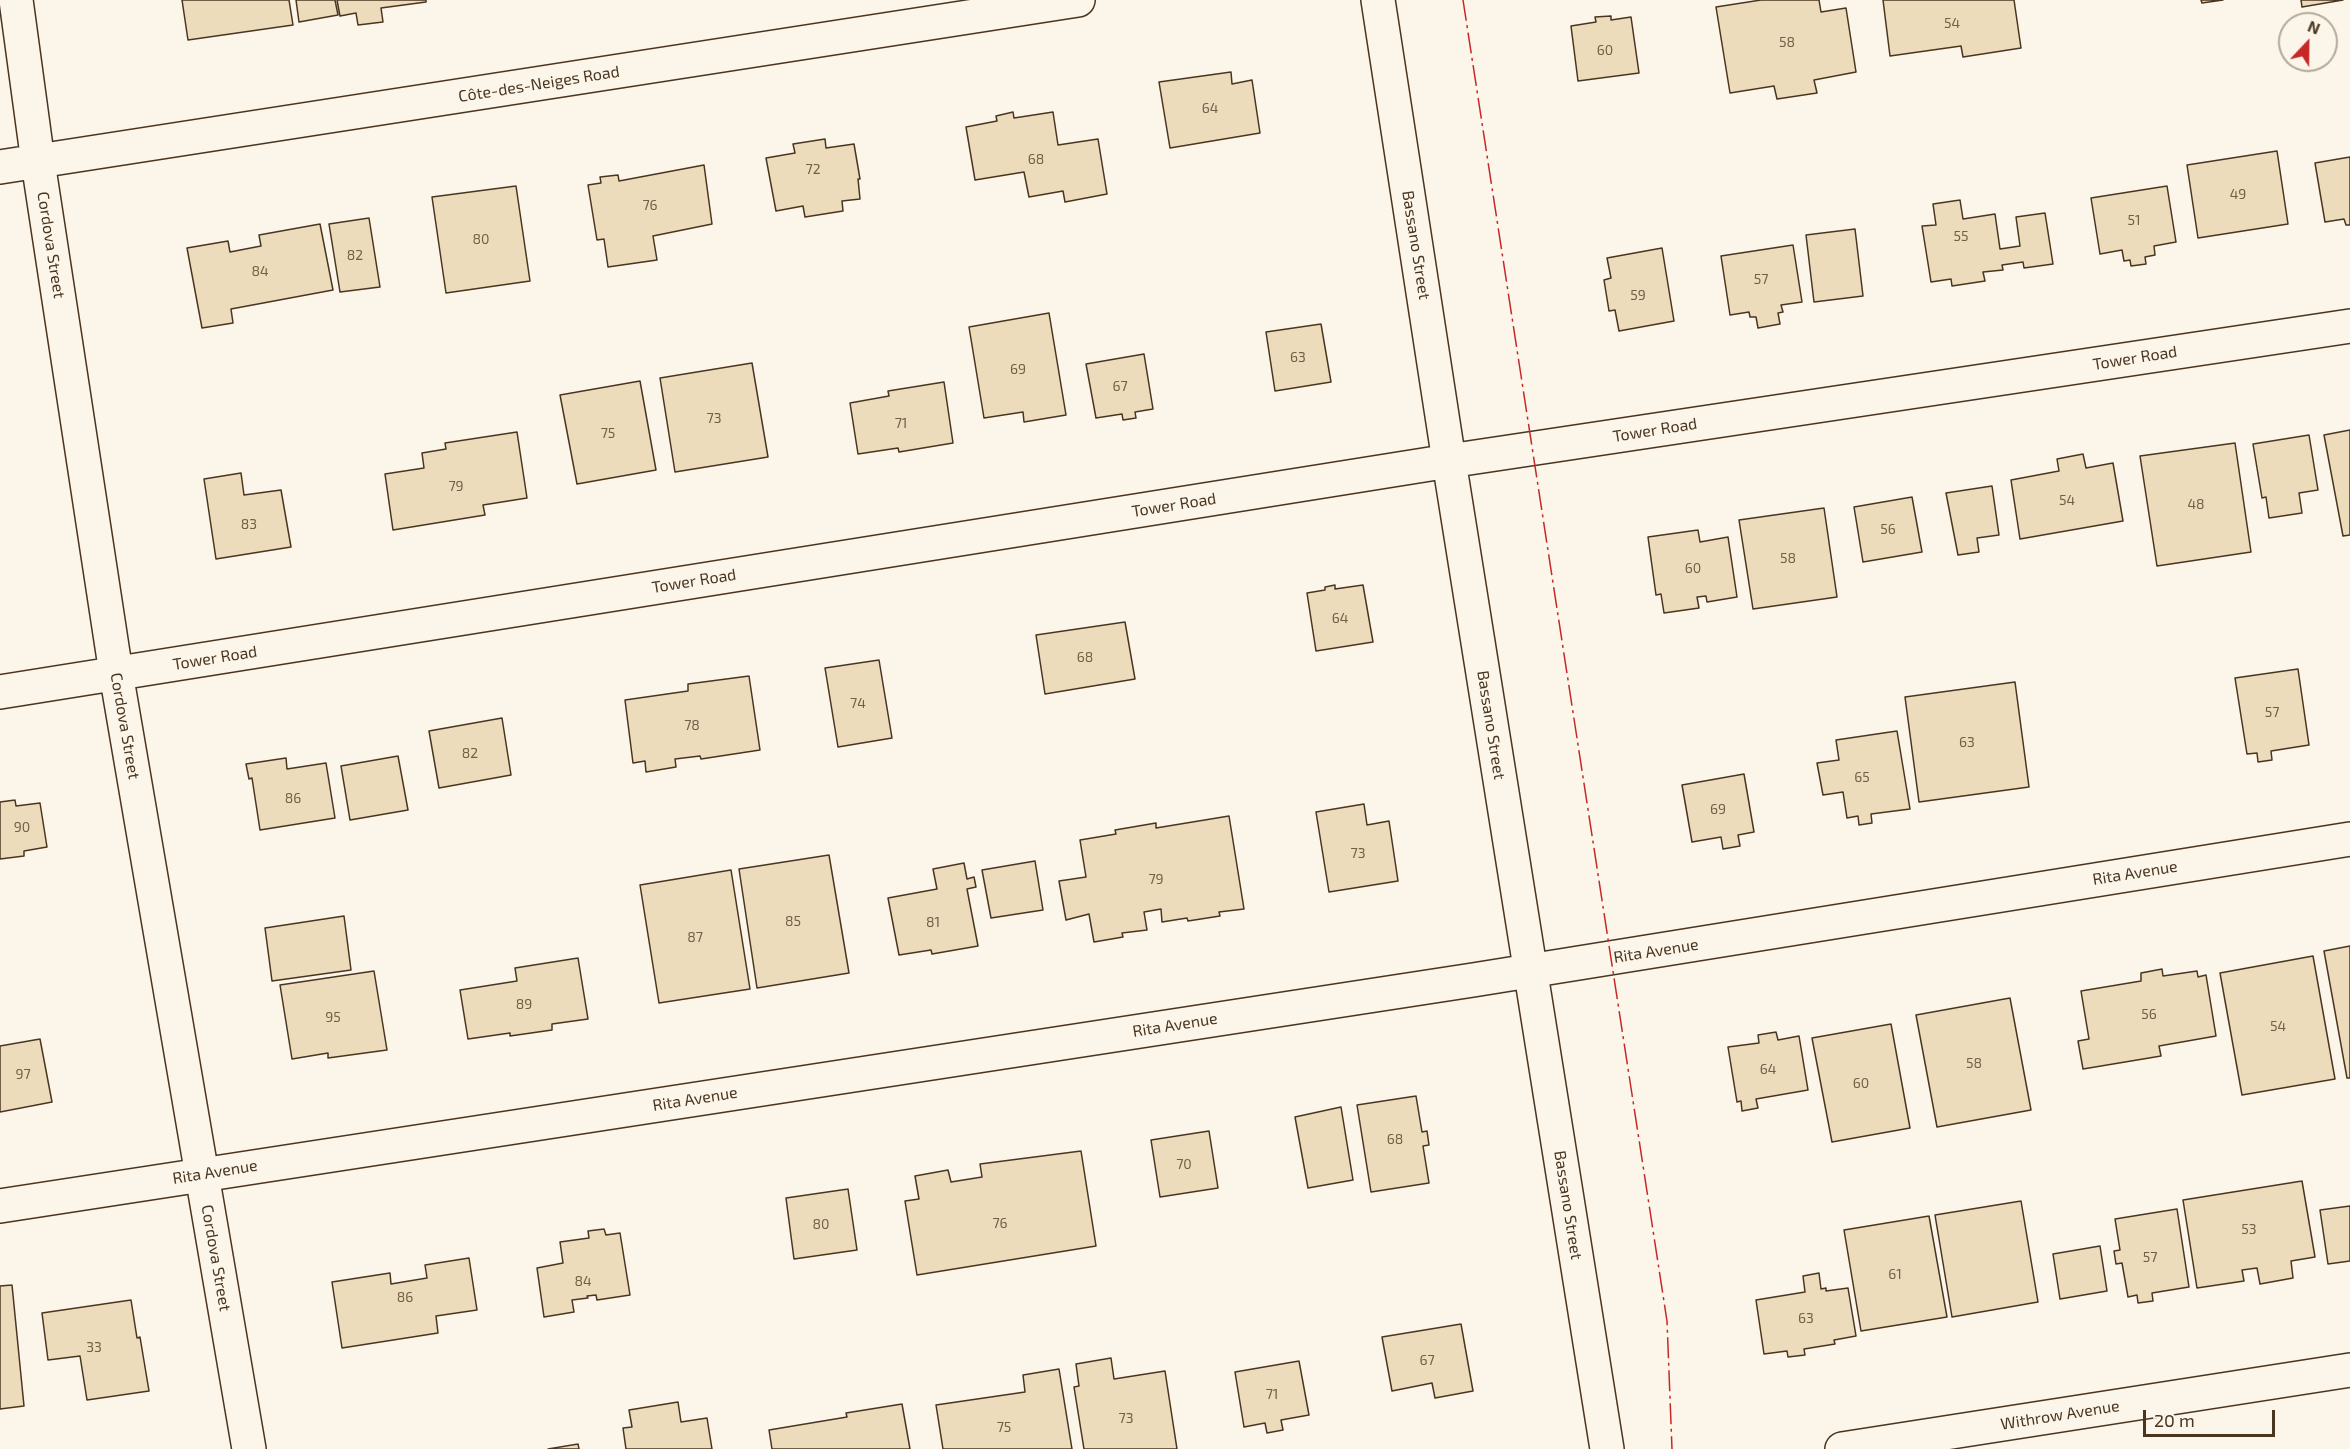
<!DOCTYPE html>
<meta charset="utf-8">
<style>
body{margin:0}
#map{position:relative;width:2350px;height:1449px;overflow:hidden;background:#fbf6e9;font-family:"Exo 2",sans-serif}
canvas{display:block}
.north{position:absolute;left:2278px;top:12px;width:60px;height:60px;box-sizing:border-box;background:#fbf6e9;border:2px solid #b4a999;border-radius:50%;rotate:22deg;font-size:16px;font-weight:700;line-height:24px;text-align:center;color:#4a3520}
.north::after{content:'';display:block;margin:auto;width:21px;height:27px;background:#c62828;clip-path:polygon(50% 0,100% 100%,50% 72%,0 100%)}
.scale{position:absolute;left:2143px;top:1410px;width:132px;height:27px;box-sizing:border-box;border:3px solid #4a3520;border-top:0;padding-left:8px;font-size:18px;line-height:21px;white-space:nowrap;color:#4a3520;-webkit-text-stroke:4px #fbf6e9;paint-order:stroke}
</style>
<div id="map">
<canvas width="2350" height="1449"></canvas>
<div class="north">N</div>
<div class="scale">20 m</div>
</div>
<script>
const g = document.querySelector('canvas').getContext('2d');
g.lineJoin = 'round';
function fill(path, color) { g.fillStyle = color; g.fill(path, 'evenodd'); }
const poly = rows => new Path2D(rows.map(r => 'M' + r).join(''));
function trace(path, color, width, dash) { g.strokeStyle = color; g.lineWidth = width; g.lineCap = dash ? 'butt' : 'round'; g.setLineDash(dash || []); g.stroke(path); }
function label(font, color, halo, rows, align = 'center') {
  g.font = font + ' "Exo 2",sans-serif'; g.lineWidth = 4.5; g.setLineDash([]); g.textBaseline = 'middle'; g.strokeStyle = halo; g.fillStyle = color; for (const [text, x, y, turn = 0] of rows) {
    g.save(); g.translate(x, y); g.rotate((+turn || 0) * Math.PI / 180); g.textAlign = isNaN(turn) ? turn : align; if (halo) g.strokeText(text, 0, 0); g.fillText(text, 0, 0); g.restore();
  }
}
const building = poly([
 [182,0,289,0,293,25,188,40,182,0],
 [296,0,335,0,338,15,299,22,296,0],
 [337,0,426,0,426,2,381,8,383,22,358,25,356,13,340,16,337,0],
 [1761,0,1819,0,1821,12,1846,8,1856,72,1814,80,1817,93,1777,99,1774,86,1730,93,1716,7,1761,0],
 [1883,0,2014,0,2021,48,1963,57,1961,46,1890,56,1883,0],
 [2201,0,2223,0,2202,3,2201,0],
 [2301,0,2343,0,2302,7,2301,0],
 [1611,16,1611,20,1631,17,1639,73,1578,81,1571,26,1596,22,1595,17,1611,16],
 [1231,72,1232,84,1252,80,1260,133,1170,148,1159,82,1231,72],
 [1013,112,1014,118,1053,112,1058,145,1098,139,1107,194,1065,202,1063,191,1029,197,1024,172,975,180,966,127,997,121,996,116,1013,112],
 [825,139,826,148,854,144,860,179,858,179,860,199,842,201,843,211,805,217,803,206,776,211,766,158,795,153,793,144,825,139],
 [2277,151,2288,224,2198,238,2187,165,2277,151],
 [2350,157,2350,225,2346,225,2344,219,2325,222,2315,163,2350,157],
 [704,165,712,224,653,236,657,260,608,267,604,239,597,240,588,185,601,183,600,177,618,175,619,181,704,165],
 [516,186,530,281,446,293,432,197,516,186],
 [2167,186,2176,242,2154,246,2155,255,2145,257,2146,264,2131,266,2130,260,2124,261,2122,250,2100,254,2091,198,2167,186],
 [1960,200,1963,219,1995,214,2000,249,2020,246,2016,217,2045,213,2053,264,2024,268,2023,262,2002,265,2003,270,1983,272,1985,281,1952,286,1951,279,1931,282,1922,226,1936,225,1933,204,1960,200],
 [369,218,380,287,340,292,329,224,369,218],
 [320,224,333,290,231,309,233,323,202,328,187,248,228,241,230,252,261,246,259,235,320,224],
 [1855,229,1863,296,1814,302,1806,235,1855,229],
 [1793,245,1802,302,1781,305,1783,312,1778,313,1780,324,1758,328,1756,317,1750,317,1749,312,1730,315,1721,256,1793,245],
 [1662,248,1674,321,1619,331,1615,310,1609,311,1604,280,1611,278,1607,258,1662,248],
 [1049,313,1066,415,1024,422,1023,412,984,418,969,327,1049,313],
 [1321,324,1331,382,1275,391,1266,332,1321,324],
 [1144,354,1153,409,1135,412,1136,418,1123,420,1122,414,1096,418,1086,364,1144,354],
 [752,363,768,457,675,472,660,378,752,363],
 [640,381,656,470,577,484,560,395,640,381],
 [944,382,953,443,899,452,898,448,858,454,850,403,889,396,888,391,944,382],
 [2350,430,2350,535,2343,536,2324,435,2350,430],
 [517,432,527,498,483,505,485,515,393,530,385,474,424,468,422,453,446,449,445,443,517,432],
 [2309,435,2318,490,2299,493,2302,513,2269,518,2266,497,2262,498,2253,444,2309,435],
 [2235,443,2251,552,2157,566,2140,456,2235,443],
 [2083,454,2086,468,2113,463,2123,521,2020,539,2011,480,2059,471,2057,459,2083,454],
 [241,473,244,495,281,490,291,547,216,559,204,479,241,473],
 [1992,486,1999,535,1977,538,1979,552,1958,555,1946,493,1992,486],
 [1912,497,1922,552,1863,562,1854,507,1912,497],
 [1824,508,1837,597,1753,609,1739,520,1824,508],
 [1698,530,1700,542,1728,537,1737,597,1707,602,1706,596,1697,597,1699,608,1664,613,1661,594,1656,595,1648,537,1698,530],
 [1335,585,1335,589,1363,585,1373,642,1316,651,1307,593,1325,590,1325,587,1335,585],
 [1125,622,1135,679,1045,694,1036,635,1125,622],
 [879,660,892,738,838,747,825,668,879,660],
 [2298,669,2309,745,2271,751,2272,760,2258,762,2257,753,2247,754,2235,678,2298,669],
 [749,676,760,750,701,759,700,756,675,759,676,767,646,772,645,761,633,763,625,700,688,691,688,684,749,676],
 [2015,682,2029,787,1919,802,1905,697,2015,682],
 [502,718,511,775,439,788,429,731,502,718],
 [1897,731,1910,809,1871,814,1872,823,1859,825,1858,816,1847,818,1843,792,1823,795,1817,763,1839,760,1836,740,1897,731],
 [398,756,408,810,350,820,341,766,398,756],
 [286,758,287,769,326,763,335,818,260,830,252,778,249,779,246,764,286,758],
 [1744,774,1754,832,1738,835,1740,846,1723,849,1721,837,1692,842,1682,785,1744,774],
 [15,800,16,806,40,803,47,847,24,851,24,856,0,859,0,802,15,800],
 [1364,804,1367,825,1389,821,1398,881,1329,892,1316,812,1364,804],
 [1229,816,1244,909,1219,912,1220,916,1188,921,1187,918,1162,922,1161,909,1144,912,1147,930,1122,933,1123,937,1094,942,1089,914,1066,920,1059,881,1086,877,1080,840,1116,834,1115,830,1156,823,1156,828,1229,816],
 [829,855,849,973,757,988,739,869,829,855],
 [1035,861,1043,910,991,918,982,870,1035,861],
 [964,863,967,879,974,877,976,887,967,889,978,946,932,954,931,950,899,955,888,898,937,889,933,869,964,863],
 [731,870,750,989,659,1003,640,885,731,870],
 [344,916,351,970,272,981,265,928,344,916],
 [2350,946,2350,1078,2347,1078,2324,951,2350,946],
 [2313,956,2335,1079,2242,1095,2220,973,2313,956],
 [578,958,588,1019,552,1024,552,1030,510,1036,510,1033,468,1039,460,990,517,981,515,968,578,958],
 [2162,969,2163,976,2197,971,2198,977,2206,975,2216,1036,2159,1046,2161,1056,2083,1069,2078,1041,2089,1039,2081,991,2141,981,2141,973,2162,969],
 [374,971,387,1050,328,1058,328,1053,292,1059,280,985,374,971],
 [2010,998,2031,1110,1937,1127,1916,1015,2010,998],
 [1891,1024,1910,1128,1832,1142,1812,1038,1891,1024],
 [1776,1032,1778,1040,1799,1036,1808,1090,1756,1099,1758,1108,1742,1111,1741,1101,1737,1102,1728,1047,1759,1043,1758,1035,1776,1032],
 [40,1039,52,1102,0,1112,0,1046,40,1039],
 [1416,1096,1422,1132,1427,1131,1429,1145,1423,1146,1429,1183,1371,1192,1357,1105,1416,1096],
 [1341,1107,1353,1180,1308,1188,1295,1117,1341,1107],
 [1209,1131,1218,1188,1160,1197,1151,1140,1209,1131],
 [1081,1151,1096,1246,917,1275,905,1201,919,1199,915,1176,948,1170,951,1182,982,1177,980,1164,1081,1151],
 [2302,1181,2315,1257,2291,1261,2293,1278,2260,1284,2257,1268,2242,1270,2244,1281,2197,1288,2183,1200,2302,1181],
 [848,1189,857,1250,794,1259,786,1198,848,1189],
 [2021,1201,2038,1302,1952,1317,1935,1215,2021,1201],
 [2350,1206,2350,1261,2328,1264,2320,1210,2350,1206],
 [2177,1209,2189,1287,2152,1293,2153,1301,2138,1303,2137,1295,2128,1297,2122,1263,2116,1264,2114,1251,2120,1250,2115,1219,2177,1209],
 [1929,1216,1947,1317,1861,1331,1844,1230,1929,1216],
 [604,1229,606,1235,620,1233,630,1295,597,1300,596,1295,587,1296,588,1298,572,1300,574,1312,544,1317,537,1268,563,1263,560,1242,589,1238,588,1231,604,1229],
 [2100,1246,2107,1291,2060,1299,2053,1254,2100,1246],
 [469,1258,477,1310,436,1316,438,1333,342,1348,332,1282,390,1273,391,1284,427,1278,425,1265,469,1258],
 [1819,1273,1821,1289,1826,1288,1826,1291,1848,1288,1856,1336,1834,1340,1835,1344,1804,1349,1805,1355,1788,1357,1787,1351,1764,1354,1756,1300,1805,1292,1803,1276,1819,1273],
 [12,1285,24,1406,0,1409,0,1286,12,1285],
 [131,1300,137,1338,140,1337,149,1391,87,1400,80,1356,48,1360,42,1313,131,1300],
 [1461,1324,1473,1391,1435,1398,1432,1383,1392,1391,1382,1337,1461,1324],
 [1111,1358,1114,1379,1165,1371,1177,1449,1084,1449,1074,1387,1079,1386,1076,1364,1111,1358],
 [1299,1361,1309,1415,1281,1420,1283,1430,1267,1433,1265,1423,1244,1427,1235,1372,1299,1361],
 [1059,1369,1072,1449,943,1449,936,1405,1025,1392,1023,1375,1059,1369],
 [678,1402,681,1422,707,1418,712,1449,626,1449,623,1428,632,1427,629,1410,678,1402],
 [902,1404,910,1449,772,1449,769,1430,847,1417,846,1413,902,1404],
 [578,1444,579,1449,548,1449,578,1444]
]);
fill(building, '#ecdcbc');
trace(building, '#4a3520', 1.5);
const minor = poly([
 [16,0,38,162,116,673,249,1449],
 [1378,0,1449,461,1607,1449],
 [0,167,1078,0],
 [0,692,1449,461,2350,326],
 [0,1206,1473,980,2350,839],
 [1842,1449,2350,1370]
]);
trace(minor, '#4a3520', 36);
trace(minor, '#fbf6e9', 33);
trace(poly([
 [1463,0,1667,1321,1672,1449]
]), '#c62828', 1.5, [21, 4.5, 3, 4.5]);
label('14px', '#725f47', null, [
 ["54",1952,23],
 ["58",1787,42],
 ["60",1605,50],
 ["64",1210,108],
 ["68",1036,159],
 ["72",813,169],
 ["49",2238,194],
 ["76",650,205],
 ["51",2134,220],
 ["55",1961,236],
 ["80",481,239],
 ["82",355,255],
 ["84",260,271],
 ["57",1761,279],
 ["59",1638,295],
 ["63",1298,357],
 ["69",1018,369],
 ["67",1120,386],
 ["73",714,418],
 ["71",901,423],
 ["75",608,433],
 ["79",456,486],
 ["54",2067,500],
 ["48",2196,504],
 ["83",249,524],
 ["56",1888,529],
 ["58",1788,558],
 ["60",1693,568],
 ["64",1340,618],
 ["68",1085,657],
 ["74",858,703],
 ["57",2272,712],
 ["78",692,725],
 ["63",1967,742],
 ["82",470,753],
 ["65",1862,777],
 ["86",293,798],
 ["69",1718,809],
 ["90",22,827],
 ["73",1358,853],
 ["79",1156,879],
 ["85",793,921],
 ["81",933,922],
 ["87",695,937],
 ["89",524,1004],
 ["56",2149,1014],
 ["95",333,1017],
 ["54",2278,1026],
 ["58",1974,1063],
 ["64",1768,1069],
 ["97",23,1074],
 ["60",1861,1083],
 ["68",1395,1139],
 ["70",1184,1164],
 ["76",1000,1223],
 ["80",821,1224],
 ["53",2249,1229],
 ["57",2150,1257],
 ["61",1895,1274],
 ["84",583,1281],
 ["86",405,1297],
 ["63",1806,1318],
 ["33",94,1347],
 ["67",1427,1360],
 ["71",1272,1394],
 ["73",1126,1418],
 ["75",1004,1427]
]);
label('16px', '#4a3520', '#fbf6e9', [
 ["Côte-des-Neiges Road",539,84,-9],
 ["Cordova Street",51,245,81],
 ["Bassano Street",1416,245,81],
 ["Tower Road",2135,358,-9],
 ["Tower Road",1655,430,-9],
 ["Tower Road",1174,505,-9],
 ["Tower Road",694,581,-9],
 ["Tower Road",215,658,-9],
 ["Bassano Street",1491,725,81],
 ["Cordova Street",125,726,80],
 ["Rita Avenue",2135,873,-9],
 ["Rita Avenue",1656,951,-9],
 ["Rita Avenue",1175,1025,-9],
 ["Rita Avenue",695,1099,-9],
 ["Rita Avenue",215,1172,-9],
 ["Bassano Street",1568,1205,81],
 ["Cordova Street",216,1258,80],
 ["Withrow Avenue",2060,1415,-9]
]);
</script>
